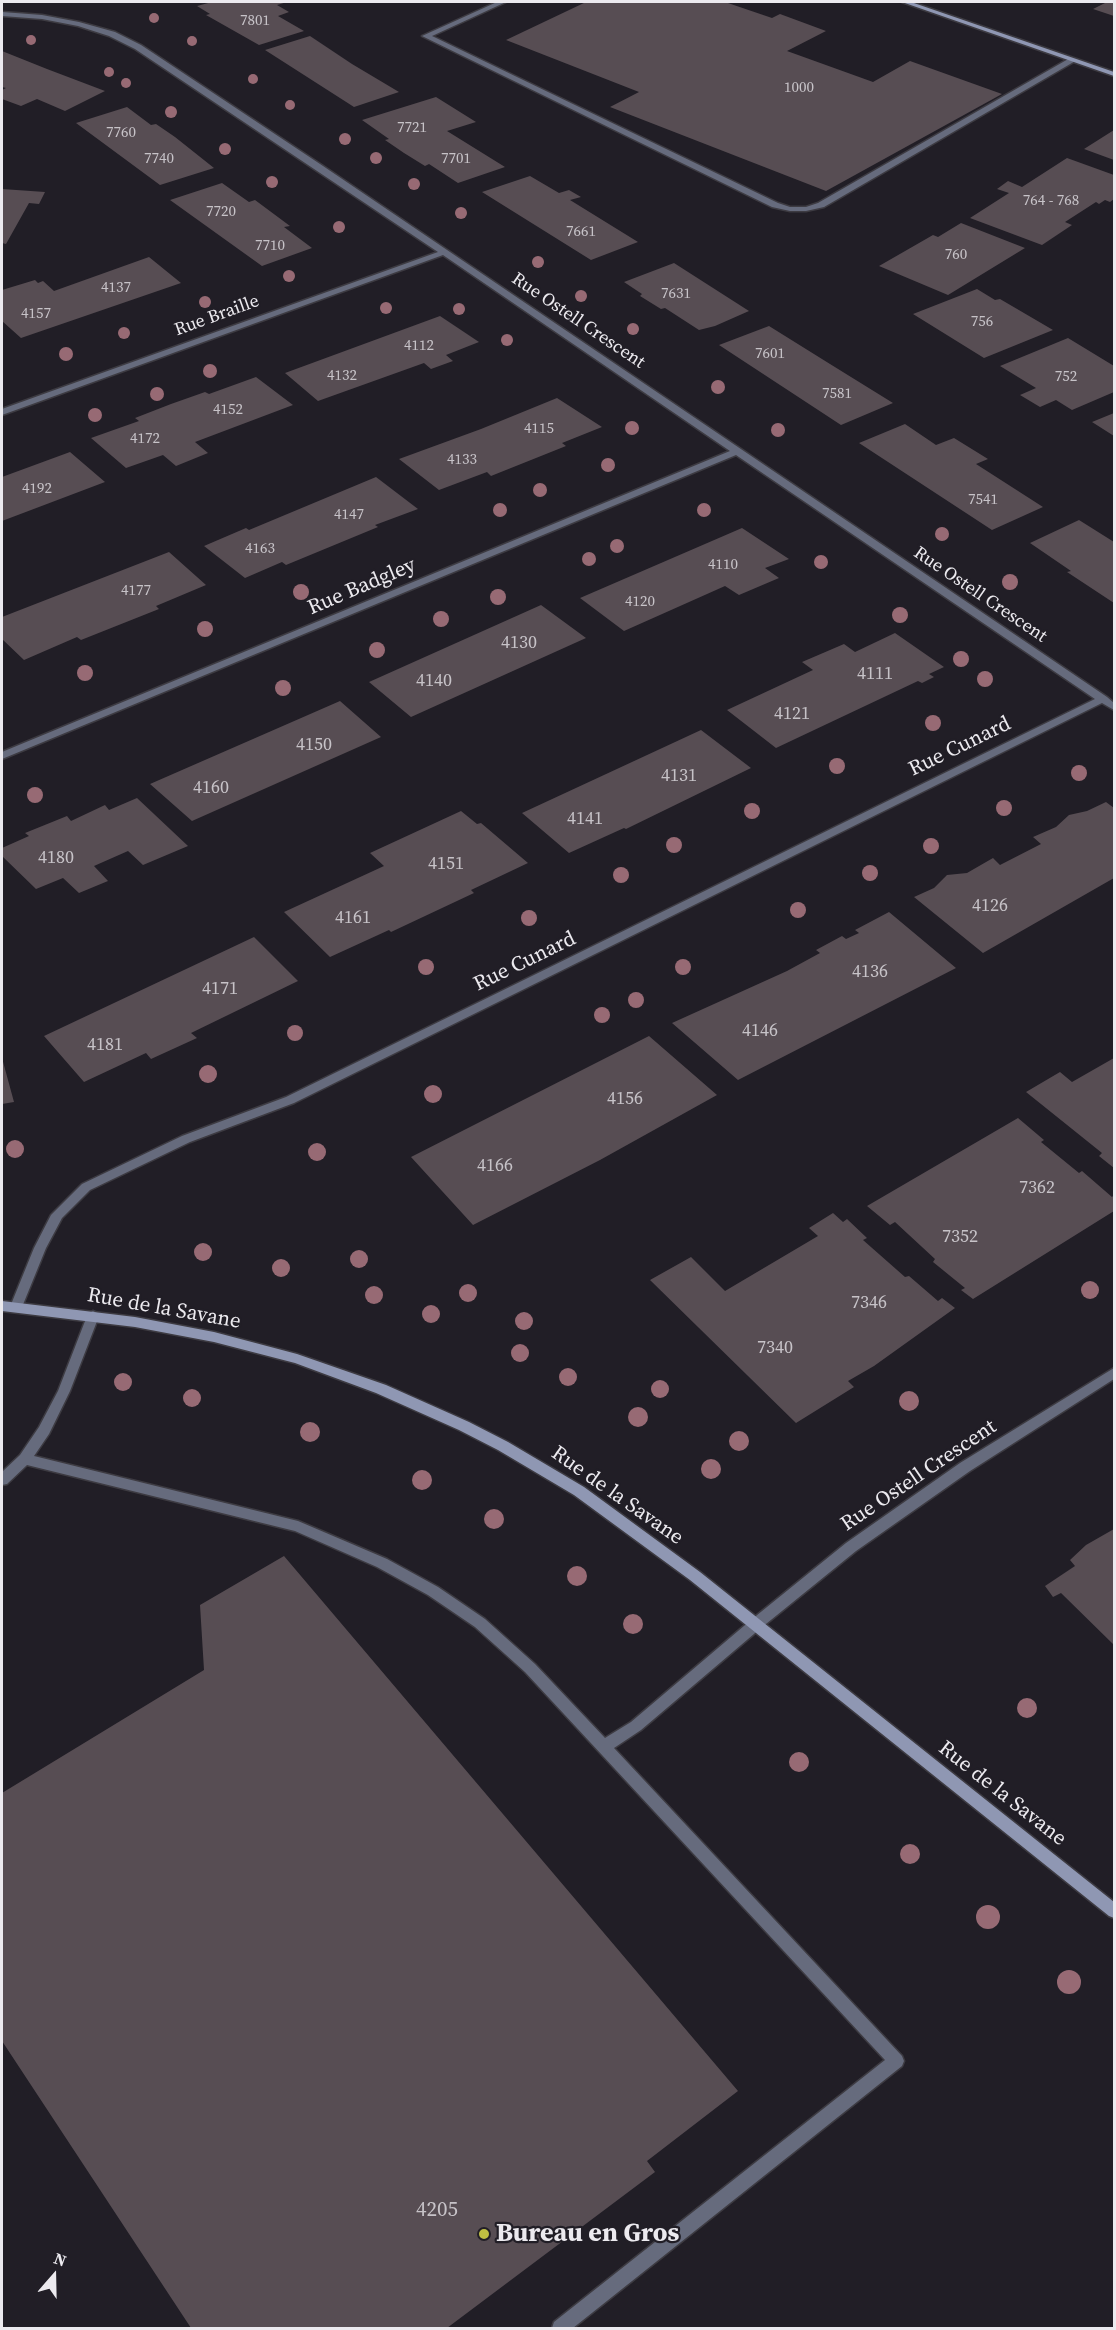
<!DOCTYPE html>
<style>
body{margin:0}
#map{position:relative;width:1116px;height:2330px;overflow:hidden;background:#211e26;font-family:"Source Serif 4",serif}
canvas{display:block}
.frame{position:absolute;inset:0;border:3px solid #eceaef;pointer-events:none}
.north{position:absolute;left:24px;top:2246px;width:60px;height:60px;-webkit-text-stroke:4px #211e26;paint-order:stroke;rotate:20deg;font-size:16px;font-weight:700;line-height:24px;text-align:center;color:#eceaef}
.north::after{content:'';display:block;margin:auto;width:21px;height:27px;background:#eceaef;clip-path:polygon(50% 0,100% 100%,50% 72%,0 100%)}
</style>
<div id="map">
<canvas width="1116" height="2330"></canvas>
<div class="frame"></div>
<div class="north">N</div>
</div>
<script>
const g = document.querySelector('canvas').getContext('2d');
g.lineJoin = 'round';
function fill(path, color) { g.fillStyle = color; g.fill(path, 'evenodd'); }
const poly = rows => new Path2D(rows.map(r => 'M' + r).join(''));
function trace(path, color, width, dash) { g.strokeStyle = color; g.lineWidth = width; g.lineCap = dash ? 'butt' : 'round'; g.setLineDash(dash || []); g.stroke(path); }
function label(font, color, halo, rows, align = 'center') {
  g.font = font + ' "Source Serif 4",serif'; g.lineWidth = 4.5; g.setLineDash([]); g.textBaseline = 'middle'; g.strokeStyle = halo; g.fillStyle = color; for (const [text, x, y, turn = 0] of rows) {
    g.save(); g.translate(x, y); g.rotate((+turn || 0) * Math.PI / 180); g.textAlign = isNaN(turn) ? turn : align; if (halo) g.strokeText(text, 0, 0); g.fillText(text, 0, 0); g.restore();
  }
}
fill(poly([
 [212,2,287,2,277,5,289,12,278,16,304,31,259,45,206,15,210,14,197,6],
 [586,2,725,2,772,18,780,14,826,31,787,51,873,82,910,61,1002,94,826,191,610,107,639,92,506,40],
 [1107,2,1114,2,1114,16,1093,9],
 [310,36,352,64,399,92,354,107,265,50],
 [2,51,47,69,105,91,65,111,37,99,21,106,2,99,2,90,6,88,2,87],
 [436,97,476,122,447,131,505,167,458,183,429,164,425,166,404,153,385,140,389,139,362,120],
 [127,107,151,125,156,124,175,137,214,168,160,185,76,123],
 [1114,130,1114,160,1084,149],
 [1067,158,1114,175,1114,199,1110,202,1105,200,1099,204,1096,202,1065,222,1072,225,1042,245,970,218,1009,193,997,189,1008,181,1022,187],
 [530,176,559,193,569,190,581,197,570,200,638,242,591,260,482,192],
 [222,183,249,202,255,200,290,226,284,227,312,248,262,266,170,200],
 [2,189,45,192,39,204,29,203,6,244,2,243],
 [961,223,1025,248,948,295,879,266,933,235,938,237],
 [149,257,181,283,21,338,2,321,2,290,35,280,38,283,43,281,54,291],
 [674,263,749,311,715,326,699,330,665,308,661,309,640,296,642,294,624,282],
 [977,289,995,300,1000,299,1053,330,984,358,913,314],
 [440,316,479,342,446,355,453,361,431,369,424,363,318,401,285,373],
 [769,326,830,364,893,403,841,425,719,345],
 [1068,338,1114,366,1114,392,1072,410,1056,400,1040,407,1020,395,1036,388,1000,366],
 [256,377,293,405,195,442,208,453,176,466,163,455,126,468,91,438,139,421,135,418,171,404,205,392,209,394],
 [557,398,602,427,562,443,566,446,491,476,487,472,439,490,399,459,481,429],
 [1114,413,1114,436,1092,422],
 [905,424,936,445,954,438,988,459,976,464,1043,507,992,530,859,443],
 [70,452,105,482,2,521,2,477],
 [376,477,418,509,375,525,378,527,286,565,282,562,245,578,204,546,246,528,249,530],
 [1079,520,1114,542,1114,603,1067,572,1071,571,1030,543],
 [742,528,789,559,765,568,779,578,739,595,725,586,624,631,580,598],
 [169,552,206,585,156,606,159,609,81,640,77,637,24,660,2,639,2,617],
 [541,605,586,638,411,717,369,682],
 [895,633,944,667,929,674,934,677,922,683,918,681,776,748,727,710,813,670,802,662,844,644,855,652],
 [340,701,381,737,192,821,150,784],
 [701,730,751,768,626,829,624,828,569,853,522,813],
 [137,798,188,846,143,865,128,851,94,866,108,881,79,893,63,878,36,889,2,856,2,848,29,836,25,833,67,816,71,821,105,805,109,810],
 [1106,802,1114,808,1114,878,983,953,914,897,934,888,947,875,967,873,993,858,1000,865,1041,844,1033,837,1056,827,1069,815,1087,811],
 [461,811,477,824,481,823,528,863,471,890,474,893,391,932,389,930,330,957,284,912,384,866,370,853],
 [889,912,956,968,738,1080,672,1023,787,971,820,953,816,950,842,936,846,939,859,933,855,930],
 [254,937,298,981,191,1033,197,1038,151,1059,146,1053,84,1082,44,1036],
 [649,1036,717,1095,600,1160,473,1225,411,1157],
 [2,1058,14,1102,2,1104],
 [1114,1058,1114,1168,1099,1156,1102,1153,1026,1092,1060,1072,1072,1082],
 [1018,1118,1044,1140,1041,1142,1079,1173,1082,1171,1112,1197,1114,1195,1114,1211,973,1299,961,1290,965,1288,933,1262,935,1259,895,1222,890,1225,867,1206],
 [833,1213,843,1222,847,1219,867,1238,863,1240,905,1277,909,1276,938,1301,942,1298,955,1308,874,1366,848,1381,854,1387,796,1423,650,1280,691,1257,725,1291,818,1236,809,1228],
 [1114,1529,1114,1645,1061,1593,1053,1597,1045,1586,1075,1566,1070,1560,1086,1545],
 [284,1556,738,2091,647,2161,655,2172,447,2328,191,2328,2,2041,2,1793,204,1670,200,1605]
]), '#574d53');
const lane = poly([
 [497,2,506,2,432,36,778,203,790,207,806,207,818,203,1070,58,1077,60,824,207,806,211,790,211,772,207,422,36,497,2],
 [93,1311,97,1313,99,1316,70,1391,49,1434,34,1456,298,1521,387,1559,438,1587,485,1619,535,1664,605,1738,631,1722,751,1620,756,1618,761,1620,763,1624,761,1628,641,1730,614,1748,902,2056,904,2061,902,2066,573,2328,552,2328,554,2322,885,2060,525,1672,475,1627,428,1595,377,1567,295,1531,27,1465,7,1484,2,1485,2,1472,20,1455,39,1427,58,1391,87,1316,89,1313,93,1311]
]);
const street = poly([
 [2,12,42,15,79,22,115,32,141,45,323,166,1107,697,1114,703,1114,710,1102,703,294,1103,190,1142,90,1190,62,1218,46,1248,22,1307,20,1310,12,1310,10,1307,34,1248,51,1215,82,1184,182,1136,286,1097,1095,699,736,455,2,759,2,752,730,451,443,255,2,415,2,409,438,252,135,49,109,36,78,26,42,19,2,16,2,12],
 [1114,1368,1114,1379,970,1471,856,1551,761,1628,756,1630,751,1628,749,1624,751,1620,846,1543,960,1463,1114,1368]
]);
const secondary = poly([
 [902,2,911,2,1114,72,1114,76,902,2],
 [2,1301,135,1317,214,1332,297,1354,386,1385,469,1422,508,1442,584,1487,700,1572,1114,1902,1114,1918,1109,1916,690,1580,574,1495,498,1450,459,1430,376,1393,295,1363,214,1342,135,1327,2,1311,2,1301]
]);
trace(lane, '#3d3b42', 3);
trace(street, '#3d3b42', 3);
trace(secondary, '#3d3b42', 3);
fill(lane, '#666b7d');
fill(street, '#666b7d');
fill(secondary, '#8f97b3');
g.fillStyle = '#976a74';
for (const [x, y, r] of [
 [154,18,5],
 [31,40,5],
 [192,41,5],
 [109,72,5],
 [253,79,5],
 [126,83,5],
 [290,105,5],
 [171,112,6],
 [345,139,6],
 [225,149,6],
 [376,158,6],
 [272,182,6],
 [414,184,6],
 [461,213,6],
 [339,227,6],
 [538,262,6],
 [289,276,6],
 [581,296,6],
 [205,302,6],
 [386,308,6],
 [459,309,6],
 [633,329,6],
 [124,333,6],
 [507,340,6],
 [66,354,7],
 [210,371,7],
 [718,387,7],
 [157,394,7],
 [95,415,7],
 [632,428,7],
 [778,430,7],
 [608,465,7],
 [540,490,7],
 [500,510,7],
 [704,510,7],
 [942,534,7],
 [617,546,7],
 [589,559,7],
 [821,562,7],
 [1010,582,8],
 [301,592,8],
 [498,597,8],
 [900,615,8],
 [441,619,8],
 [205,629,8],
 [377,650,8],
 [961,659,8],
 [85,673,8],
 [985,679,8],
 [283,688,8],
 [933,723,8],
 [837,766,8],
 [1079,773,8],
 [35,795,8],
 [1004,808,8],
 [752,811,8],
 [674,845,8],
 [931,846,8],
 [870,873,8],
 [621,875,8],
 [798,910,8],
 [529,918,8],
 [426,967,8],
 [683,967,8],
 [636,1000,8],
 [602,1015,8],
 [295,1033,8],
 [208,1074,9],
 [433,1094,9],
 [15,1149,9],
 [317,1152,9],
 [203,1252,9],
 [359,1259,9],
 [281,1268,9],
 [1090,1290,9],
 [468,1293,9],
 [374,1295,9],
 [431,1314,9],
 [524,1321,9],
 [520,1353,9],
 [568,1377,9],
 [123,1382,9],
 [660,1389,9],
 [192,1398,9],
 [909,1401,10],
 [638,1417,10],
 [310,1432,10],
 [739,1441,10],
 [711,1469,10],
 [422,1480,10],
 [494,1519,10],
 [577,1576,10],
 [633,1624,10],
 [1027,1708,10],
 [799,1762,10],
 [910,1854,10],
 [988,1917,12],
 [1069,1982,12]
]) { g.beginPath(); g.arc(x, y, r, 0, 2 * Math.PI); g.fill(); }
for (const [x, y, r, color] of [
 [484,2234,6,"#bfbe42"]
]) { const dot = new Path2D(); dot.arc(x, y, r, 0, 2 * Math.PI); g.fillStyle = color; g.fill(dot); trace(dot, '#211e26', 2); }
label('15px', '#c7c3c8', null, [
 ["7801",255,21],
 ["1000",799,88],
 ["7721",412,128],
 ["7760",121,133],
 ["7740",159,159],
 ["7701",456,159],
 ["764 - 768",1051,201],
 ["7720",221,212],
 ["7661",581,232],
 ["7710",270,246],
 ["760",956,255],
 ["4137",116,288],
 ["7631",676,294],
 ["4157",36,314],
 ["756",982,322],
 ["4112",419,346],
 ["7601",770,354],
 ["4132",342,376],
 ["752",1066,377],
 ["7581",837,394],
 ["4152",228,410],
 ["4115",539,429],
 ["4172",145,439],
 ["4133",462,460],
 ["4192",37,489],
 ["7541",983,500],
 ["4147",349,515],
 ["4163",260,549],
 ["4110",723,565],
 ["4177",136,591],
 ["4120",640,602]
]);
label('18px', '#eceaef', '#211e26', [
 ["Rue Braille",217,316,-20],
 ["Rue Ostell Crescent",578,321,34],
 ["Rue Ostell Crescent",980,595,34]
]);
label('18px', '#c7c3c8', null, [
 ["4130",519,643],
 ["4111",875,674],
 ["4140",434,681],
 ["4121",792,714],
 ["4150",314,745],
 ["4131",679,776],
 ["4160",211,788],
 ["4141",585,819],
 ["4180",56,858],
 ["4151",446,864],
 ["4126",990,906],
 ["4161",353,918],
 ["4136",870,972],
 ["4171",220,989],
 ["4146",760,1031],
 ["4181",105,1045],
 ["4156",625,1099],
 ["4166",495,1166],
 ["7362",1037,1188],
 ["7352",960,1237],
 ["7346",869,1303],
 ["7340",775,1348]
]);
label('21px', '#eceaef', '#211e26', [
 ["Rue Badgley",362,587,-23],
 ["Rue Cunard",960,747,-26],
 ["Rue Cunard",525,962,-26],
 ["Rue de la Savane",164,1309,10],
 ["Rue Ostell Crescent",919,1476,-34],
 ["Rue de la Savane",617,1496,35],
 ["Rue de la Savane",1002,1794,38]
]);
label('21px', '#c7c3c8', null, [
 ["4205",437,2211]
]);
label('bold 26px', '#eceaef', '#211e26', [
 ["Bureau en Gros",496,2234]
], 'left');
</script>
